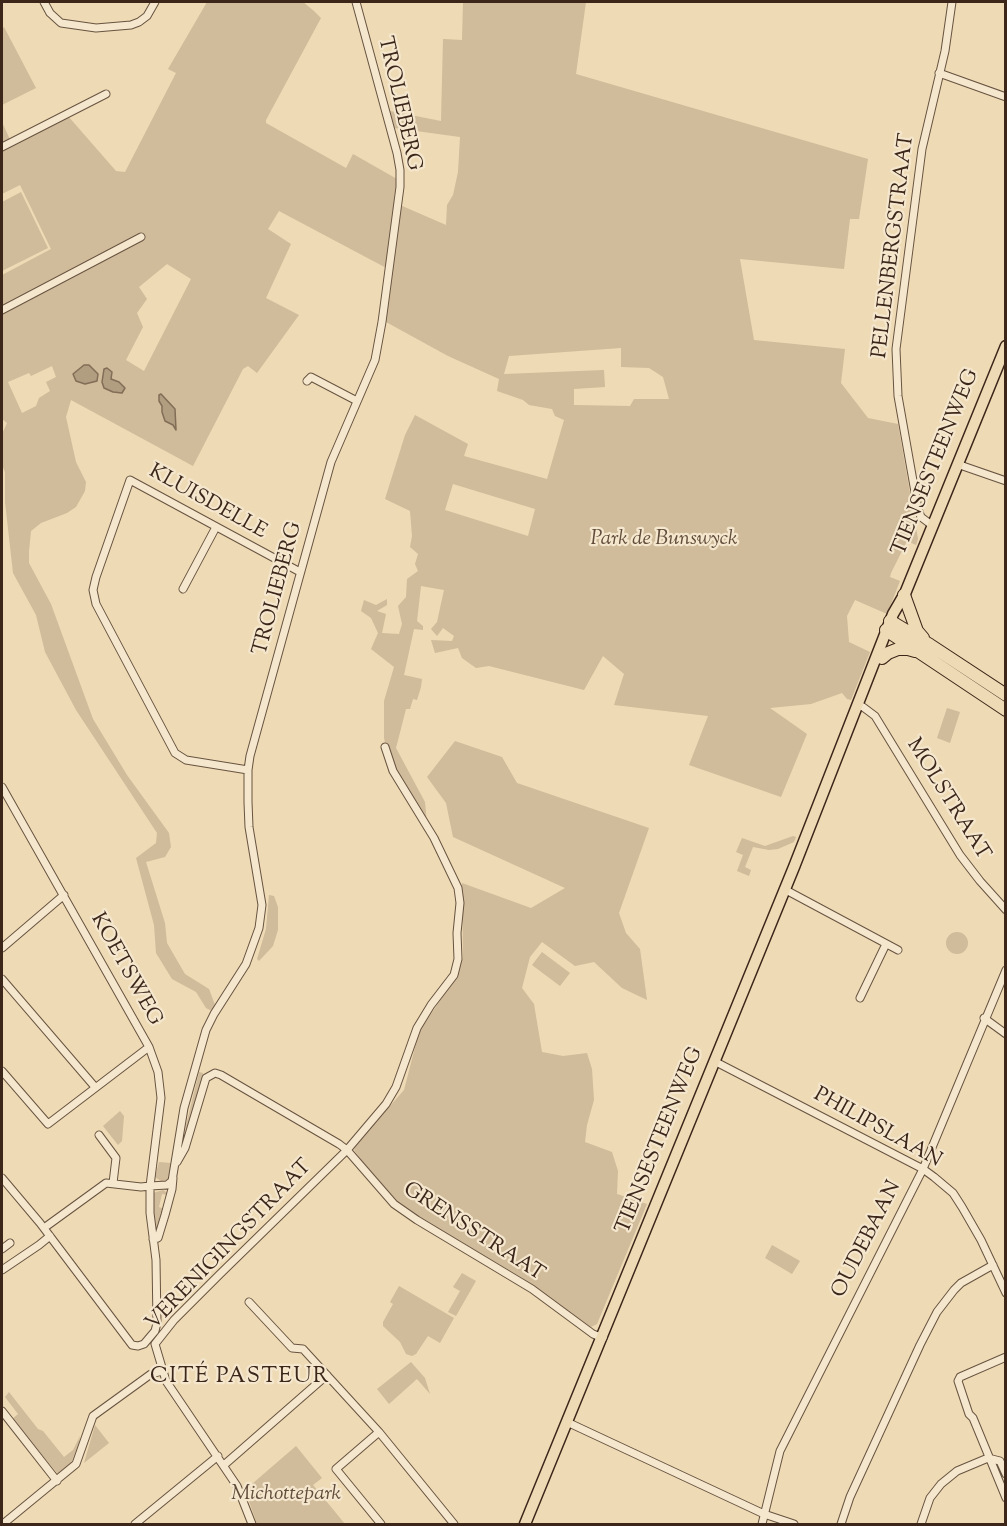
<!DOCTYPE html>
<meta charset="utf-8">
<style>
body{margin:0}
#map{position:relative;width:1007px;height:1526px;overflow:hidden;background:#eedab4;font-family:"Sorts Mill Goudy",serif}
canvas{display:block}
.frame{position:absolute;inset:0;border:3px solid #3c261a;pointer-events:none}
</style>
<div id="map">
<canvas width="1007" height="1526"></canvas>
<div class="frame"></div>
</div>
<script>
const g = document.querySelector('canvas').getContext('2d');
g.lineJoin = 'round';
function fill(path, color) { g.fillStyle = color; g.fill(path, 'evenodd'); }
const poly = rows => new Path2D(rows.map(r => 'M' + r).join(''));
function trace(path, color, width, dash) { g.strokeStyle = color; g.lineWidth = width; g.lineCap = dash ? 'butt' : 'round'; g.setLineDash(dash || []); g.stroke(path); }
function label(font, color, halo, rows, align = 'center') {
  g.font = font + ' "Sorts Mill Goudy",serif'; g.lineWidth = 4.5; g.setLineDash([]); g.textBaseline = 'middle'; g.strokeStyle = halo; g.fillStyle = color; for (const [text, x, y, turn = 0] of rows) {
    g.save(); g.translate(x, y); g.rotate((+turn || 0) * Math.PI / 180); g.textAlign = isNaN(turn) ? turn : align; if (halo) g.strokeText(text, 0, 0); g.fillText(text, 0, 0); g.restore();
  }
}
fill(poly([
 [207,2,303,2,314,11,321,18,266,120,266,123,346,168,353,154,397,179,394,199,400,205,446,225,447,205,453,195,458,172,460,137,394,128,390,111,441,121,443,39,462,40,463,2,586,2,576,74,868,159,859,219,850,219,844,269,740,259,754,340,845,349,841,383,868,418,898,424,918,539,916,545,907,541,891,573,890,577,900,581,887,614,855,600,847,616,849,642,870,652,851,700,847,699,842,693,811,704,770,708,807,734,781,797,689,765,708,716,614,705,624,674,603,656,584,690,489,666,476,668,462,658,458,648,435,653,431,640,452,641,454,636,443,628,437,636,431,629,437,622,444,590,421,586,417,621,423,626,423,630,414,629,404,675,422,679,421,687,417,700,413,699,410,709,406,709,396,748,425,802,427,823,388,757,384,738,384,701,394,667,371,649,378,633,371,618,361,611,364,600,376,605,387,599,387,605,377,611,386,614,382,633,399,634,402,624,398,606,406,597,407,579,418,571,415,564,418,554,410,547,412,536,410,511,385,499,405,435,415,415,468,444,464,456,547,479,564,420,555,416,552,409,529,405,523,400,497,391,499,379,448,356,386,322,392,271,279,211,268,229,291,244,266,298,299,315,257,373,248,366,243,369,193,466,71,400,66,417,76,462,86,482,85,491,76,507,67,513,41,523,31,531,29,551,29,563,51,604,93,719,127,775,169,833,171,847,165,857,146,862,165,923,167,943,185,974,209,989,215,1005,212,1011,206,1008,196,992,172,979,156,953,154,925,136,858,156,843,157,833,76,710,45,652,36,615,13,573,5,502,5,472,2,465,2,434,7,423,2,419,2,275,51,249,20,185,2,194,2,122,12,144,68,116,116,171,125,172,176,73,168,69],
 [167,264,191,279,144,371,126,360,143,327,137,313,147,299,139,287],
 [621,348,621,367,649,368,663,377,669,399,634,399,630,406,574,405,574,389,605,387,604,370,504,374,509,356],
 [52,366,56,377,46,382,50,391,39,398,36,406,22,413,8,382,29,373,31,376],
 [453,484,535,509,528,536,445,510],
 [4,27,36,88,2,105,2,29],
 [21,192,48,248,2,271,2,202],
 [947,708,960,712,950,743,937,738],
 [455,741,502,757,517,783,649,828,619,913,626,933,640,949,647,1000,622,988,594,962,575,966,542,942,530,957,522,988,534,1004,542,1052,563,1056,587,1053,592,1069,594,1100,587,1125,585,1142,612,1152,618,1171,617,1194,647,1204,597,1324,591,1327,521,1277,417,1216,396,1201,379,1185,354,1150,355,1146,404,1090,419,1032,455,978,463,958,462,883,531,908,565,888,453,837,446,803,427,777],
 [793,836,796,837,794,842,778,849,769,850,753,847,745,867,751,870,749,876,737,871,743,855,736,852,742,838,765,846],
 [269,895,274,896,278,907,278,930,273,946,259,961,257,959,266,929],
 '946 943a11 11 0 1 1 22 0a11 11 0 1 1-22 0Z',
 [542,952,570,973,560,986,532,965],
 [199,1072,203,1073,201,1083,184,1144,186,1125],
 [120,1111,124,1116,122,1141,118,1145,103,1126],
 [159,1162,171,1163,168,1179,162,1182,155,1177],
 [163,1190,168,1193,168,1195,162,1194,159,1207,164,1209,156,1236,153,1232,153,1193],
 [772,1245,800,1261,792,1274,765,1258],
 [462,1273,476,1281,456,1316,448,1312,460,1291,453,1287],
 [399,1286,454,1318,440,1343,428,1336,416,1354,412,1356,406,1354,400,1342,383,1326,383,1322,393,1304,390,1302],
 [411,1362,425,1378,430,1394,417,1379,389,1404,377,1389],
 [9,1392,38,1429,43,1431,64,1457,73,1450,80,1436,79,1443,71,1463,58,1474,12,1419,18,1414,5,1397],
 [95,1425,109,1443,84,1463],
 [296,1446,322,1478,313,1485,345,1524,257,1524,245,1490]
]), '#d0bb9a');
const water = poly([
 [84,365,89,365,98,374,97,381,85,384,76,381,73,374,84,365],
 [107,368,112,372,111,379,119,382,125,388,122,393,113,392,104,388,102,382,104,369,107,368],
 [161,394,175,409,176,430,173,425,165,421,162,412,162,406,159,401,159,395,161,394]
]);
fill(water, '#b19d80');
trace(water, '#826d57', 1.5);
const street = poly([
 [44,2,50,13,61,23,96,28,131,25,139,22,147,16,155,2],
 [939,73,1006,97],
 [2,147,106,94],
 [2,310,141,237],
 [307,381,311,377,357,401],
 [957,464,1006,481],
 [933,526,921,517,918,509,898,396,896,349,922,149,945,51,952,2],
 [183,589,216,527],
 [863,707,875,716,960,855,980,881,1006,910],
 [248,770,186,760,175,753,96,604,93,590,96,577,130,480,300,572],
 [2,787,149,1047,158,1072,161,1098,150,1186,167,1185,172,1181],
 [784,889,898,950],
 [2,948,64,895],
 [2,979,95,1087],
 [860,998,886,944],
 [984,1018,1006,1034],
 [714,1061,923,1169,934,1177,953,1193,962,1207,981,1240,1006,1293],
 [2,1071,48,1124,149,1047],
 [99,1135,116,1158,113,1183],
 [177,1162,185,1148,206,1078,215,1073,221,1075,339,1144,347,1150,394,1204,417,1220,532,1289,593,1334,603,1338],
 [2,1178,40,1223,132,1345,138,1346,144,1344,155,1331,157,1323,156,1260,150,1213,150,1186,141,1187,106,1183,44,1228],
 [172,1181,184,1108,206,1030,214,1014,246,964,259,928,262,905,249,827,248,802,248,770,250,756,331,462,375,360,382,322,400,187,400,170,397,153,356,2],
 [153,1239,158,1238,165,1215,172,1189,173,1178],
 [2,1249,10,1243],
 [2,1270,39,1245,50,1236],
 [249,1302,292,1348,303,1349,379,1432,454,1524],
 [1006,1357,960,1377,958,1381,969,1414,973,1418,1006,1498],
 [2,1411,57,1481],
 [567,1422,764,1514,794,1524],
 [379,1432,336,1469,381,1524],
 [988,1458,1000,1461,1006,1474],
 [224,1465,327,1375],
 [3,1524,76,1464,93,1416,151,1374,162,1371],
 [135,1524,218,1456],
 [252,1524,237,1486,166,1381,155,1344,174,1320,220,1274,347,1150,386,1104,396,1087,417,1028,431,1005,454,975,458,959,457,933,460,903,458,888,434,838,393,771,385,747],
 [762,1524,780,1451,923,1169,1006,970],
 [841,1524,850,1497,920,1345,937,1312,954,1290,961,1283,993,1265],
 [921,1524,930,1498,941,1484,957,1471,988,1458]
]);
const primary = poly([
 [902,601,1006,346],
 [525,1524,794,867,893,614,904,595]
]);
const highway = poly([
 [904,595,917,631,923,638],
 [890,621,930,645,1006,695],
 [886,630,1006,710],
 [882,658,888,653,898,649,908,649,915,651]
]);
trace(street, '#685340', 9);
trace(primary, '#3c261a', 13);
trace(highway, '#3c261a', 14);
trace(street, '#f4e7ce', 7);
trace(primary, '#eedab4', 10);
trace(highway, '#eedab4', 12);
label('21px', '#3c261a', '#f4e7ce', [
 ["TROLIEBERG",398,104,77],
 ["PELLENBERGSTRAAT",895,246,-83],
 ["TIENSESTEENWEG",937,463,-68],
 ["KLUISDELLE",207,503,29],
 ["TROLIEBERG",279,589,-75],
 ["MOLSTRAAT",947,800,58],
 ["KOETSWEG",125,970,61],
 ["PHILIPSLAAN",877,1129,29],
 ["TIENSESTEENWEG",661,1141,-68],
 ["GRENSSTRAAT",473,1233,33],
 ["OUDEBAAN",868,1240,-63],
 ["VERENIGINGSTRAAT",230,1246,-46]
]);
label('italic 21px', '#614b3a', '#f4e7ce', [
 ["Park de Bunswyck",664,540],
 ["Michottepark",286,1495]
]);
g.letterSpacing = '1.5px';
label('22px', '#3c261a', '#f4e7ce', [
 ["CITÉ PASTEUR",240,1378]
]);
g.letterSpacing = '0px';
</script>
